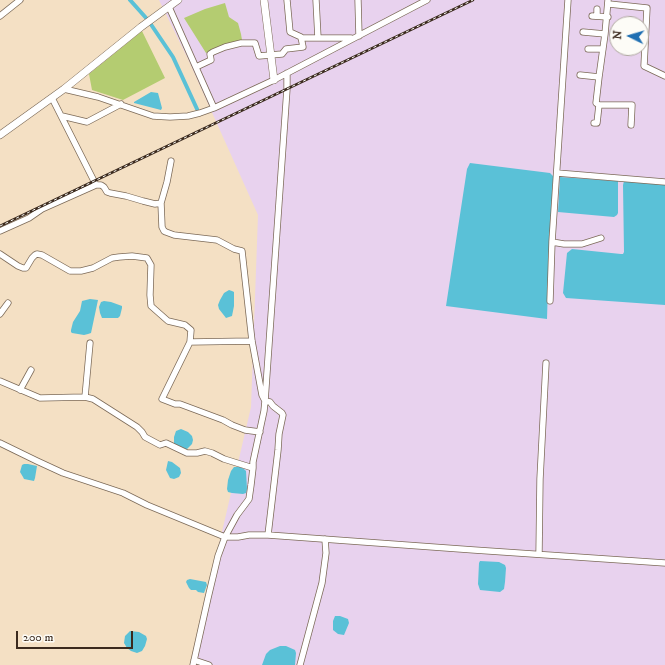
<!DOCTYPE html>
<style>
body{margin:0}
#map{position:relative;width:665px;height:665px;overflow:hidden;background:#f4e0c4;font-family:"IM FELL DW Pica",serif}
canvas{display:block}
.north{position:absolute;left:609px;top:16px;width:40px;height:40px;box-sizing:border-box;background:#fdfcf7;border:1px solid #afa8a0;border-radius:50%;rotate:275deg;font-size:11px;font-weight:700;line-height:16px;text-align:center;color:#3b2a1e}
.north::after{content:'';display:block;margin:auto;width:14px;height:18px;background:#1f6fb2;clip-path:polygon(50% 0,100% 100%,50% 72%,0 100%)}
.scale{position:absolute;left:16px;top:631px;width:117px;height:18px;box-sizing:border-box;border:2px solid #3b2a1e;border-top:0;padding-left:5px;font-size:12px;line-height:14px;white-space:nowrap;color:#3b2a1e;-webkit-text-stroke:3px #fdfcf7;paint-order:stroke}
</style>
<div id="map">
<canvas width="665" height="665"></canvas>
<div class="north">N</div>
<div class="scale">200 m</div>
</div>
<script>
const g = document.querySelector('canvas').getContext('2d');
g.lineJoin = 'round';
function fill(path, color) { g.fillStyle = color; g.fill(path, 'evenodd'); }
const poly = rows => new Path2D(rows.map(r => 'M' + r).join(''));
function trace(path, color, width, dash) { g.strokeStyle = color; g.lineWidth = width; g.lineCap = dash ? 'butt' : 'round'; g.setLineDash(dash || []); g.stroke(path); }
fill(poly([
 [159,0,665,0,665,665,191,665,251,407,258,215,188,59],
 [617,24,641,24,641,48,617,48]
]), '#e8d2ee');
fill(poly([
 [225,3,229,17,238,23,241,34,242,40,240,42,206,53,184,18,205,9],
 [142,31,165,78,123,100,92,90,89,74]
]), '#b4cc71');
fill(poly([
 [151,92,158,93,162,108,161,110,134,103,134,102],
 [470,163,550,173,553,176,553,180,549,251,547,319,446,306,467,169],
 [560,177,616,181,618,181,618,213,617,215,614,217,558,212],
 [624,181,665,182,665,305,566,298,563,293,567,253,572,249,621,254,623,254,624,252,623,185],
 [229,290,232,291,234,292,234,306,232,316,226,318,219,309,218,305,220,300,224,293],
 [90,299,98,300,91,333,88,334,84,335,72,333,71,332,71,330,73,322,80,311,82,301],
 [104,301,111,302,122,306,122,308,120,316,118,318,102,318,100,313,99,307,101,302],
 [181,429,188,432,192,436,193,440,192,444,186,450,174,444,174,437,176,431],
 [168,461,172,462,180,468,181,473,179,477,174,479,170,478,166,470],
 [24,464,28,464,37,466,35,478,34,481,24,479,23,477,20,472,22,465],
 [234,467,240,467,244,469,246,471,247,489,246,493,243,494,232,493,228,492,227,489,228,480,231,471],
 [480,561,499,562,505,565,506,568,505,582,504,589,500,592,480,590,478,584,479,563],
 [190,579,206,582,207,585,204,593,198,592,196,590,191,590,189,588,186,582,187,580],
 [335,616,340,616,348,619,349,623,344,635,338,634,333,630,333,621],
 [130,631,139,632,146,636,147,639,145,646,142,651,137,653,131,651,127,648,124,643,125,636],
 [280,646,286,646,295,650,296,653,295,665,262,665,266,654,270,650]
]), '#5ac1d7');
trace(poly([
 [130,0,147,19],
 [150,23,173,57,197,109]
]), '#5ac1d7', 4);
const minor = poly([
 [316,0,318,38],
 [358,0,359,36],
 [608,0,605,34,599,77,596,103,599,105,632,105,631,125],
 [609,4,647,8,644,66,665,76],
 [169,7,214,108],
 [0,16,20,0],
 [592,16,608,17],
 [597,16,597,9],
 [583,32,605,34],
 [301,38,351,38],
 [588,49,603,49],
 [196,67,211,60,210,54,213,52,225,47,241,43,255,43,259,56,282,54,286,49,303,47,301,37,290,32,287,0],
 [580,75,599,77],
 [64,89,98,97,153,116,170,117,188,116,200,113,214,108,274,80,427,0],
 [52,98,96,185],
 [62,116,87,122,121,104],
 [594,123,597,123,599,105],
 [557,173,665,182],
 [161,203,167,182,171,161],
 [0,231,29,218,42,209,96,185,101,185,104,187,107,192,110,193,126,196,143,201,155,204,161,203,162,227,164,231,166,232,174,235,217,240,234,249,242,251,252,341,262,395,265,401,264,411,253,462,253,468,224,459,212,453,205,451,197,453,187,453,166,443,160,445,145,437,142,432,137,427,93,399,85,397,40,398,0,381],
 [552,242,564,244,582,244,601,238],
 [0,254,18,266,23,268,26,268,32,258,35,255,37,254,42,255,70,271,81,271,93,268,112,258,119,257,132,256,147,258,151,265,150,295,151,306,168,321,185,325,191,330,190,342,252,341],
 [550,301,552,242,568,0],
 [0,314,8,303],
 [190,342,162,399,175,404,180,404,223,420,232,425,245,430,260,432],
 [20,390,31,370],
 [85,397,90,343],
 [0,443,37,461,63,473,123,493,147,505,225,537,238,537,249,535,268,535,474,550,665,563],
 [268,535,278,450,279,434,283,415,282,413,273,406,270,402,265,401,287,89,287,73],
 [539,554,540,479,546,363],
 [194,660,209,665],
 [193,665,208,598,218,556,225,537,237,515,249,499,251,485,253,468],
 [300,665,322,583,326,553,325,539]
]);
const major = poly([
 [264,0,274,80],
 [0,135,64,89,141,27,178,0]
]);
trace(minor, '#7c6a58', 7);
trace(major, '#7c6a58', 8);
trace(minor, '#fff', 5.5);
trace(major, '#fff', 7);
const rail = poly([
 [0,226,473,0]
]);
trace(rail, '#3b2a1e', 2.5);
trace(rail, '#fdfcf7', 1, [3]);
</script>
